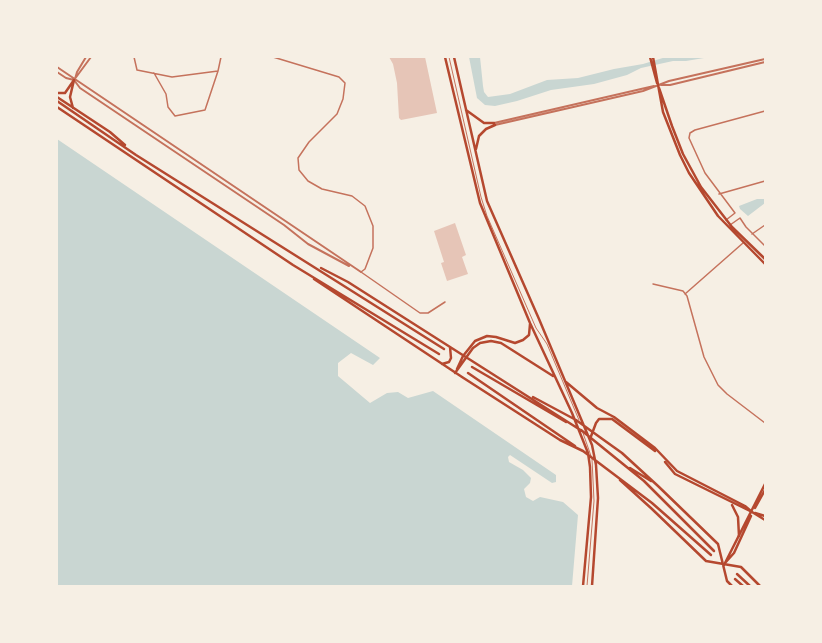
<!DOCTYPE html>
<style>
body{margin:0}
#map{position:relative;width:822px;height:643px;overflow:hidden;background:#f6efe4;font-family:Poppins,sans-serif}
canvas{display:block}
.frame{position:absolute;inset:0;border:58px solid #f6efe4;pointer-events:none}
</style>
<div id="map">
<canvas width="822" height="643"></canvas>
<div class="frame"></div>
</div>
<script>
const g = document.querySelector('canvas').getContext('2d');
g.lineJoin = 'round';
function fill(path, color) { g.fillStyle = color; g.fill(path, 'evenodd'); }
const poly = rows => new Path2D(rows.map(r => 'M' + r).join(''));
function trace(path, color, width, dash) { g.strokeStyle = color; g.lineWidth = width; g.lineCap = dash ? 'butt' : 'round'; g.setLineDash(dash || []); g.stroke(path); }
fill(poly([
 [469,57,480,57,483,86,484,92,488,97,510,94,547,80,578,78,614,69,643,64,666,57,710,57,686,61,673,61,641,68,627,75,594,84,551,90,517,101,495,106,485,105,477,98],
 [57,139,380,358,373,365,351,353,338,363,338,376,370,403,387,393,398,392,408,398,433,391,556,475,556,482,552,483,510,455,508,457,509,462,523,470,531,478,530,483,524,489,526,497,533,501,540,497,563,502,578,515,572,586,57,586],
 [757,199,765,199,765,203,748,216,740,209,739,206]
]), '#c9d6d2');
fill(poly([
 [389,57,425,57,437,113,401,120,399,118,397,83,393,64],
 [455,223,466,255,462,257,468,274,447,281,441,263,444,262,434,231]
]), '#e6c5b7');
trace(poly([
 [449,57,481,197,487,216,536,328,547,344,579,420],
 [583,433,591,456],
 [587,586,594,501,592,459]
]), '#c5725c', 1);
trace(poly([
 [134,57,137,70,172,77,218,71],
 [273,57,339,77,345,83,343,99,337,114,309,142,298,158,299,170,308,181,322,189,352,196,365,206,373,226,373,248,365,269,361,272,420,313,428,313,445,302],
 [154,73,166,94,168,107,175,116,205,110,218,71,221,57],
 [719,194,765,181],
 [726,220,735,213,705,173,689,138,690,133,695,130,765,111],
 [730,225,740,218,746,227,765,246],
 [752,234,765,225],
 [653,284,683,291,687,296,704,357,718,385,727,394,765,423],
 [685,294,743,243]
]), '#c5725c', 1.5);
trace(poly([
 [57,67,361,272],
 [57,72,66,78,74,80,80,88,284,225,308,244,349,266],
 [75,79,77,72,86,57],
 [74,80,91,57],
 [661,85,670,85,765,62],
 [494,123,654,86],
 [495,125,643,91,669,81,765,59]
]), '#c5725c', 2);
trace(poly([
 [650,57,657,83],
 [653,57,663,112,680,155,689,173,718,216,765,264],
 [659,88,672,126,683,154,701,187,732,227,765,259],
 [755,508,765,490],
 [752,512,765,520],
 [755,513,765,516],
 [725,563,734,553,751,516],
 [724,565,765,484]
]), '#b5482f', 2.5);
trace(poly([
 [445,57,480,203,530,323,572,413,588,453,590,467,591,497,583,586],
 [454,57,487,201,539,319,592,445,596,465,598,498,592,586],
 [57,93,65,93,74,80],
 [57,97,110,132,125,145],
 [57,101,136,155,444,349],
 [57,107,293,265,439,354],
 [73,108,70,97,74,80],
 [466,110,484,123,494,123],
 [476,149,479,136,486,129,495,125],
 [321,268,348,282,582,431],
 [314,279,462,377,560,440,583,451],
 [442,364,449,362,451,358,450,347],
 [472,367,566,422],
 [457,369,463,356,475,341,487,336,496,337,515,343,523,340,529,335,530,324],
 [455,373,473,348,480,343,491,341,501,343,553,376],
 [468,373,575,446],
 [566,382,597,408,614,417,655,448,677,471,745,506,752,512],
 [533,397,576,420,601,438,622,453,658,486,718,544,727,581,732,586],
 [581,430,644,481,714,551],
 [590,439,596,423,599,419,612,419,655,451],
 [583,451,652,503,711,555],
 [665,462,675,474,750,511],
 [630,468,651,481],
 [620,480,652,509,706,561,741,567,760,586],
 [732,505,738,517,739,536],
 [737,574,750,586],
 [735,579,743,586]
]), '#b5482f', 2.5);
</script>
